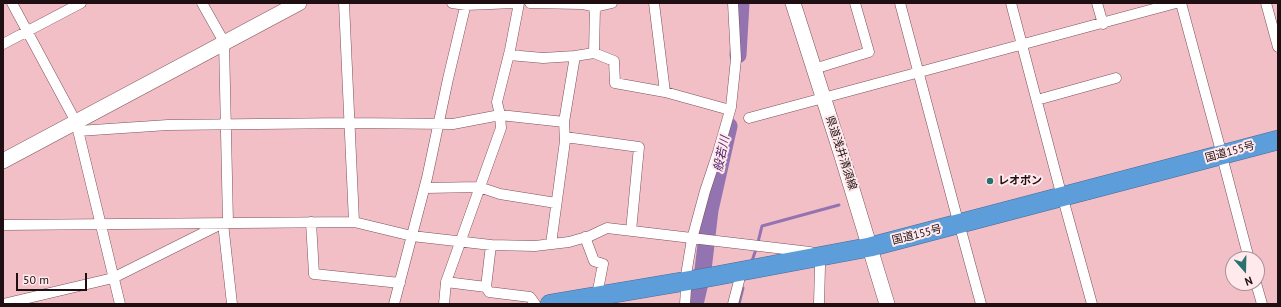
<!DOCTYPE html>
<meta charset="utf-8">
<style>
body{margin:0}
#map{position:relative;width:1281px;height:307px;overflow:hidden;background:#f2bfc7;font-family:"PT Sans",sans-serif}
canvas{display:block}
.frame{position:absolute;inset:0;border:4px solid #200f12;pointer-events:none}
.north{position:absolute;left:1225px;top:251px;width:40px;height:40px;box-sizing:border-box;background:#ffe9ec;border:1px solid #a69295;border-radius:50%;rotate:160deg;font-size:11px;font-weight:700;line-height:16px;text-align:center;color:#200f12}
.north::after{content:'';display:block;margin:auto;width:14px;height:18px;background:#28716c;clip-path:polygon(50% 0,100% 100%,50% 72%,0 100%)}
.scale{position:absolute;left:16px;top:273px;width:71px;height:18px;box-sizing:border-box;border:2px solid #200f12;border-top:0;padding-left:5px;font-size:12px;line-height:14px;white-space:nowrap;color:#200f12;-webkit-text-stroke:3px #ffe9ec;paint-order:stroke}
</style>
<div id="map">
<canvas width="1281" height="307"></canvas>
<div class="frame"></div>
<div class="north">N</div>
<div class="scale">50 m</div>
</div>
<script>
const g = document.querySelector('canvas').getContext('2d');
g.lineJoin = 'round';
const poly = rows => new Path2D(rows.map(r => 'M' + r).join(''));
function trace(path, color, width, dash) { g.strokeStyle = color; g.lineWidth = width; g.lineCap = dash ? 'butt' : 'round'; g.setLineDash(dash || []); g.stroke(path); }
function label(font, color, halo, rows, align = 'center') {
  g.font = font + ' "PT Sans","Noto Sans JP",sans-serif'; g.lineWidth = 4; g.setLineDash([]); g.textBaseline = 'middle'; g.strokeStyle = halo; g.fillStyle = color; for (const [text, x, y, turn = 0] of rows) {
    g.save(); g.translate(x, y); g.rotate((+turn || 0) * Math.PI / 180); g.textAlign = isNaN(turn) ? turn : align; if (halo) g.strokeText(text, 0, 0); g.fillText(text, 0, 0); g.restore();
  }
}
trace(poly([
 [758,242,762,226,839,205],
 [752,261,756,249],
 [739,304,743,288]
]), '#9473b1', 3);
trace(poly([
 [738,55,741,3],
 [695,304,703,270,710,210,729,126]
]), '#9473b1', 17);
const street = poly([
 [12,3,76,122,120,304],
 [202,3,224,42,228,223],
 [344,3,354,222],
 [452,3,466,5,514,3],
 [530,3,582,4,595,7,612,3],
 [654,3,665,92],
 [900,3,959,225],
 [1011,3,1062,197],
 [1097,3,1103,24],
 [1181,3,1222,155],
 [1266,3,1278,47],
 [3,44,81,3],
 [594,53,595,7],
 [509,55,543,58,575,56],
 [814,69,869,52,855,3],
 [1037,100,1116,78],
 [749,118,1176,3],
 [78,131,168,125,349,123,453,124,500,115,564,122],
 [565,137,639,147,631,231],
 [1224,164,1249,259],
 [425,188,479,187,500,194,556,203],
 [1065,206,1092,304],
 [311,222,314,274,400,283],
 [3,225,354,222,412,236,491,245,535,246,569,242,590,236,607,228,810,252],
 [962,234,981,304],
 [585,237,594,261,603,264,597,295],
 [551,244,565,141,564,122,575,56,594,53,614,61,615,83,665,92,730,110],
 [685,281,692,239,705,191,718,152,731,107,736,59,733,3],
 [446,282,486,287,489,292,530,297,535,304],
 [1256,283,1262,304],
 [486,287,491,245],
 [3,304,113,278,223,223,232,304],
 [394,304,427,178,448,79,466,3],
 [444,304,446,282,501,128,500,115,497,102,510,50,519,3],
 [685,304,686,289],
 [733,304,739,281],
 [819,304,820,266]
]);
const secondary = poly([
 [793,3,841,153,887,304],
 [3,161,299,3]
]);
const highway = poly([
 [550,304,710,277,870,247,1278,140]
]);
trace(street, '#7d5158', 11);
trace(secondary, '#7d5158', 16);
trace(highway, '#486b94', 20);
trace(street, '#fff', 10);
trace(secondary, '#fff', 15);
trace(highway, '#5d9dda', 19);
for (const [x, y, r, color] of [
 [990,181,4,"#28716c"]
]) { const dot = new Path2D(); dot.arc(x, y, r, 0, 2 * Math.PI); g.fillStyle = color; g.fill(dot); trace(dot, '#ffe9ec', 1.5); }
label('11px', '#200f12', '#ffe9ec', [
 ["国道155号",1230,152,-15],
 ["県道浅井清須線",841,153,72],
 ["国道155号",917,235,-14]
]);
label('bold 11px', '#200f12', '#ffe9ec', [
 ["レオポン",998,181]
], 'left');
label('italic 12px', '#4a1c69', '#ffe9ec', [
 ["般若川",722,154,-78]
]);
</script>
